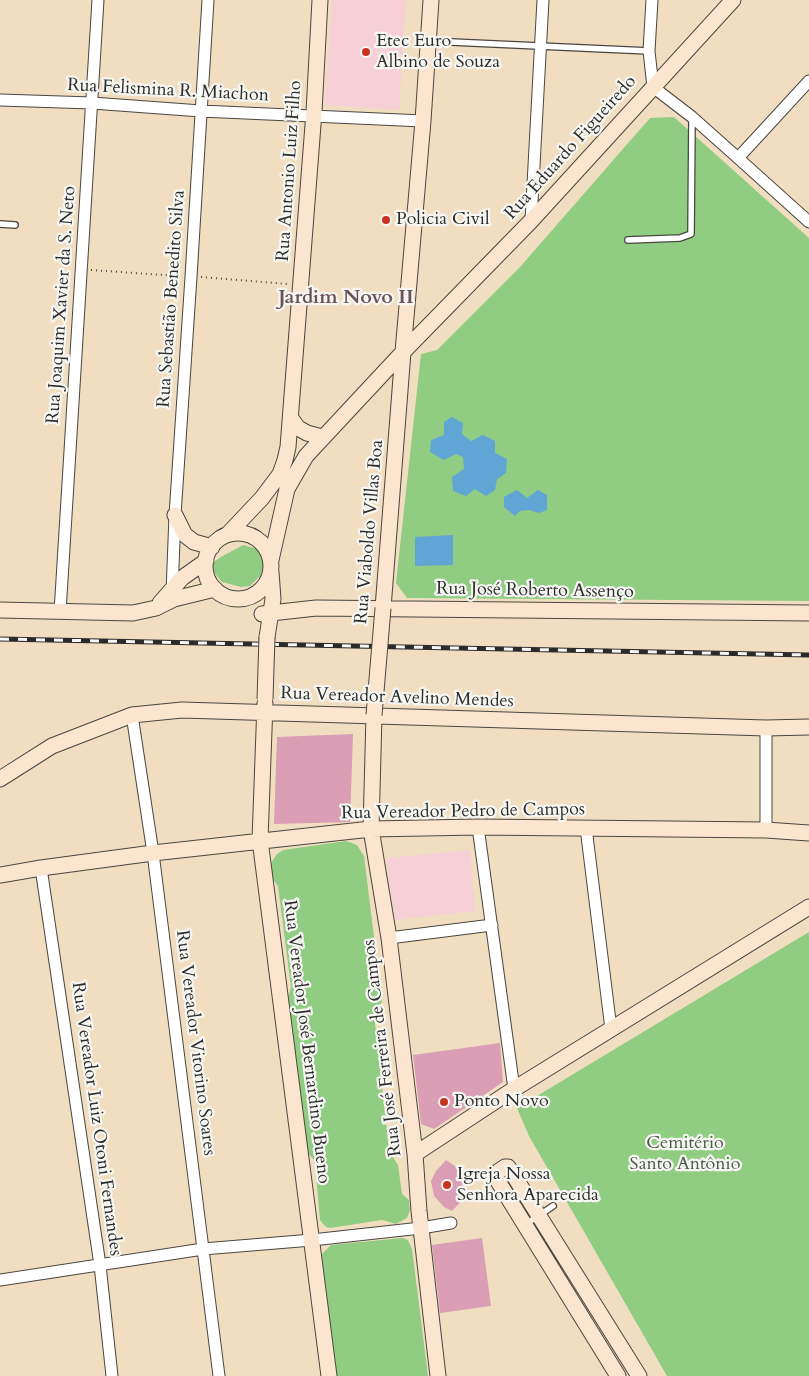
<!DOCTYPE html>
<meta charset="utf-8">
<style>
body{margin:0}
canvas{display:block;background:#f1dec0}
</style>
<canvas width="809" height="1376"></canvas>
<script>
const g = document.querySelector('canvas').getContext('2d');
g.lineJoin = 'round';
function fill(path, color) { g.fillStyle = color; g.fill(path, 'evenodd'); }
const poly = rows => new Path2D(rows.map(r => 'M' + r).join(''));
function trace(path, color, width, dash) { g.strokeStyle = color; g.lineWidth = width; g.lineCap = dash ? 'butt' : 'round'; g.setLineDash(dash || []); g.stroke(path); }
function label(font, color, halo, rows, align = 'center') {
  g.font = font + ' Cardo,serif'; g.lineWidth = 4.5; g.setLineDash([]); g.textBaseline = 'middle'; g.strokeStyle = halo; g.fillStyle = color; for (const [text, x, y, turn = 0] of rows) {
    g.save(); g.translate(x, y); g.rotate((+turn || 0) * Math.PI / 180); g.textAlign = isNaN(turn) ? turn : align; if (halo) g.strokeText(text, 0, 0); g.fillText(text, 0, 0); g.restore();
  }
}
fill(poly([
 [332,0,406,0,399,110,325,105],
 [470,850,475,911,395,920,386,858]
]), '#f6cfd7');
fill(poly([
 [674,117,809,238,809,601,407,598,396,583,421,354,437,350,520,267,650,118],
 [243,545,261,550,265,566,261,575,250,586,241,587,222,582,212,570,213,563,221,557],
 [346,841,357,845,364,856,382,1001,378,1011,374,1014,389,1151,398,1165,402,1194,409,1200,410,1210,407,1218,396,1224,382,1220,330,1228,326,1227,320,1220,315,1164,313,1159,307,1152,287,1002,291,987,278,886,270,875,269,866,277,854,283,850],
 [809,932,809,1376,667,1376,529,1136,517,1108],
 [402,1238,408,1240,412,1249,428,1376,335,1376,321,1258,322,1254,331,1245]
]), '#90cc82');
fill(poly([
 [452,417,463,423,462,434,471,441,483,435,495,441,495,453,507,459,506,473,497,479,495,490,486,496,475,489,466,496,453,491,452,477,464,469,463,457,456,454,444,460,430,452,431,440,444,435,444,422],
 [517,490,527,498,538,490,547,495,547,510,539,513,529,510,520,511,515,516,504,507,504,497],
 [453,535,453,565,415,566,415,537]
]), '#5fa6d5');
fill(poly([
 [353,734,350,822,274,824,277,737],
 [500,1043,503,1082,434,1129,421,1124,413,1055],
 [446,1160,464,1172,462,1180,463,1188,468,1194,452,1211,444,1207,434,1196,431,1181,436,1171],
 [482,1238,491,1306,440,1313,432,1245]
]), '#da9eb5');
const lane = poly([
 [429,41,649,51],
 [0,224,15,225],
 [628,240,680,238,691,234,692,117],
 [526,1224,553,1206]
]);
const street = poly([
 [652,0,649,51,653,87,692,117,738,158,809,222],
 [0,100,92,103,201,111,423,121],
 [738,158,809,81],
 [531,221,543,0],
 [172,593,175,515,191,277,208,0],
 [60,612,98,0],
 [132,715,153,853,219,1376],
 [478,827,514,1089],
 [586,828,611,1029],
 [766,830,766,728],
 [41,868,100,1265,112,1376],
 [389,938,492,925],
 [0,1280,203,1249,312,1240,421,1228,451,1223]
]);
const secondary = poly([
 [291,418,298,428,307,433,322,437],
 [175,515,185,535,194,542,212,547],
 '205 566a33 33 0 1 1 66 0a33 33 0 1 1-66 0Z',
 [228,534,262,498,280,474,285,460,288,447,314,112,320,0],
 [271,560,287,489,306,456,403,352,531,221,733,0],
 [160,603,182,578,206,561],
 [383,608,403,352,423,121,431,0],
 [0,610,133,613,156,608,174,599,215,589],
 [262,614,316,608,809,613],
 [267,637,273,599,271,572],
 [265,703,260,840,329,1376],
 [374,715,371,829,389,938,415,1154,419,1211,438,1376],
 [0,779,52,746,132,715,182,710,766,728,809,727],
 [0,875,41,868,153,853,371,829,478,827,766,830,809,833],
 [415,1154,514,1089,809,907],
 [618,1376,496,1178,496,1174,499,1171,505,1167,508,1167,511,1171,639,1376]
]);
trace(lane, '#494641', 8);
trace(street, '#494641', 13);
trace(secondary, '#494641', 17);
trace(poly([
 [91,270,179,276],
 [201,277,288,284]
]), '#494641', 2, [1, 4]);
trace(lane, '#fff', 5.5);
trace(street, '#fff', 11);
trace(secondary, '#fce5cf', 15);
const rail = poly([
 [0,639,809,655]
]);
trace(rail, '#2b2b2b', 5);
trace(rail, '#f6f6f2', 3, [9]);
const secondaryBridge = poly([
 [265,699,267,637],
 [374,715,383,608]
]);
trace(secondaryBridge, '#494641', 17, []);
trace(secondaryBridge, '#fce5cf', 15);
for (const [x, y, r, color] of [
 [366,52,5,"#c8321e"],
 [386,220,5,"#c8321e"],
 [444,1102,5,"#c8321e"],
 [447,1185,5,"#c8321e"]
]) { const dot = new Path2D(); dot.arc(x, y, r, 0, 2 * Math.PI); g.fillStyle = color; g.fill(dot); trace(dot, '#f6f6f2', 2); }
label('18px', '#2b2b2b', '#f6f6f2', [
 ["Etec Euro",376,42],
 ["Albino de Souza",376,63],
 ["Policia Civil",396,220],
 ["Ponto Novo",454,1102],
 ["Igreja Nossa",457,1175],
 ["Senhora Aparecida",457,1196]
], 'left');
label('18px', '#2b2b2b', '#f6f6f2', [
 ["Rua Felismina R. Miachon",168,91,3],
 ["Rua Eduardo Figueiredo",571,148,-48],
 ["Rua Antonio Luiz Filho",290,171,-86],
 ["Rua Sebastião Benedito Silva",172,299,-86],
 ["Rua Joaquim Xavier da S. Neto",62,305,-86],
 ["Rua Viaboldo Villas Boa",370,532,-85],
 ["Rua José Roberto Assenço",535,591,1],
 ["Rua Vereador Avelino Mendes",397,698,2],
 ["Rua Vereador Pedro de Campos",463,812,-1],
 ["Rua Vereador José Bernardino Bueno",306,1042,83],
 ["Rua Vereador Vitorino Soares",195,1043,83],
 ["Rua José Ferreira de Campos",383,1048,-97],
 ["Rua Vereador Luiz Otoni Fernandes",96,1119,82]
]);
label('18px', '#495b45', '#f6f6f2', [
 ["Cemitério",685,1144],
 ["Santo Antônio",685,1165]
]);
label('bold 20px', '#68535b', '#f6f6f2', [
 ["Jardim Novo II",346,298]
]);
</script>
